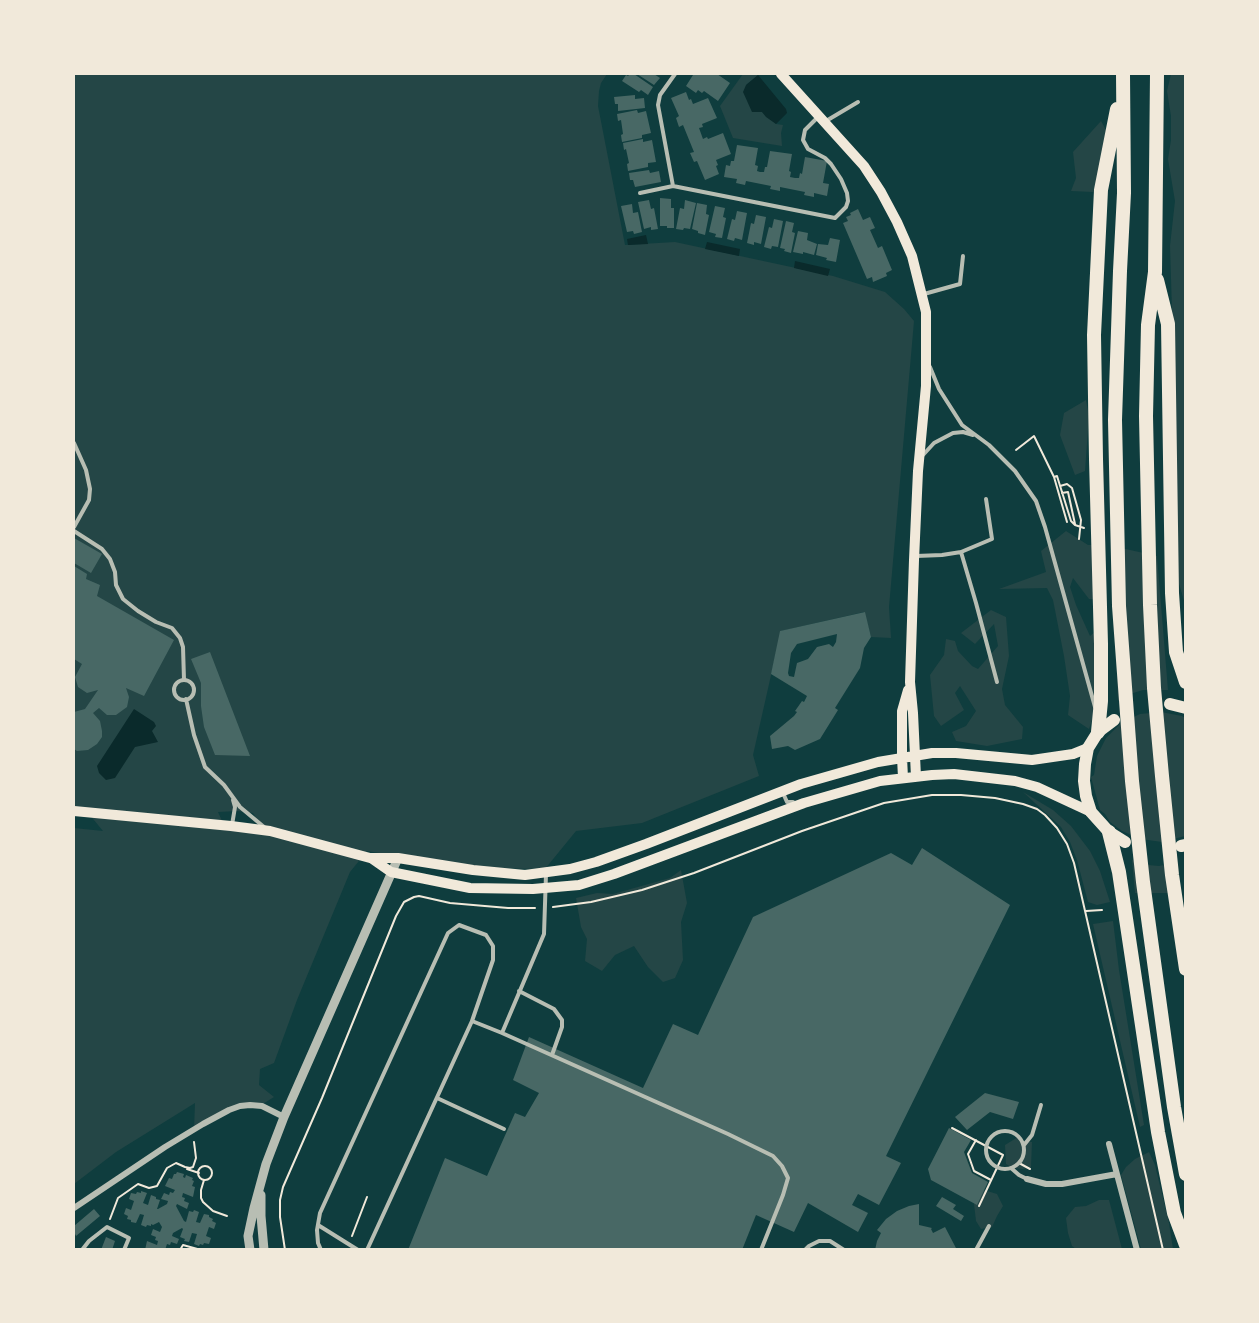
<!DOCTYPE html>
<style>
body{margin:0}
#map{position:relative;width:1259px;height:1323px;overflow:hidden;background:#0f3d3e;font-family:Arial,sans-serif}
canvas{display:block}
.frame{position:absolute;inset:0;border:75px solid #f1e9da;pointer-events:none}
</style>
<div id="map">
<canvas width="1259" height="1323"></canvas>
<div class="frame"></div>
</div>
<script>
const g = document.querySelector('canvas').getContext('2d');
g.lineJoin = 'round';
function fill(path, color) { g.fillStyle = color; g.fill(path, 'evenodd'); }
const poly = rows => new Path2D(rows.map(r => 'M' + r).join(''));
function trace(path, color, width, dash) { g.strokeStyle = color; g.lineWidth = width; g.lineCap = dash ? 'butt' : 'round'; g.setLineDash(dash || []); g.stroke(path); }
fill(poly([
 [74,74,607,74,601,83,599,91,598,106,625,245,675,242,833,276,885,292,904,309,914,321,889,607,891,638,871,637,864,612,781,631,753,755,759,776,642,823,576,831,545,869,472,868,367,851,350,872,297,1000,274,1063,260,1069,259,1085,274,1097,258,1107,237,1109,194,1130,195,1103,116,1152,74,1184,74,828,103,831,89,814,74,814],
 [237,811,253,813,266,833,224,825,218,812],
 [743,74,757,74,758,75,746,85,762,112,776,124,783,125,781,133,782,146,733,138,720,106],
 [1171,74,1185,74,1185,604,1177,577,1178,545,1174,535,1175,408,1170,246,1175,201,1168,159,1171,140,1171,116,1167,91],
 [1101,121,1106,130,1100,185,1093,192,1071,191,1076,178,1073,152],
 [1086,400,1089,416,1085,471,1075,475,1060,435,1064,413],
 [1066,531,1088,545,1104,545,1105,600,1089,599,1073,578,1070,587,1076,605,1090,636,1107,622,1108,673,1089,729,1068,715,1070,696,1064,656,1053,600,1047,588,999,589,1046,572,1041,551],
 [1112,546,1157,556,1168,690,1143,690,1130,694,1118,701],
 [991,610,1006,617,1009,656,1002,689,1005,705,1023,727,1022,739,987,746,956,741,952,732,966,726,976,711,960,686,955,693,964,710,941,726,934,716,930,675,944,655,946,639,955,641,958,651,972,666,978,669,998,646,994,624,975,644,961,633],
 [1161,712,1182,716,1185,718,1185,836,1162,842,1141,839,1122,831,1110,822,1105,814,1100,810,1091,777,1094,775,1097,756,1106,738,1121,723,1140,714],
 [1023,792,1053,810,1071,826,1090,851,1100,871,1110,902,1097,905,1088,902,1077,860,1070,842,1061,827],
 [1132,860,1148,865,1159,866,1178,862,1181,893,1135,893],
 [681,870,687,903,681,922,683,960,675,978,663,982,648,967,634,946,615,955,602,971,585,961,587,939,581,927,576,898,597,893,613,894,670,878],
 [1113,921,1119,970,1144,1125,1140,1127,1093,924],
 [1018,1137,1019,1141,1032,1142,1031,1167,1023,1169,1013,1168,1006,1164,1005,1145],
 [1149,1152,1155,1165,1169,1223,1173,1249,1141,1249,1121,1175,1126,1167,1135,1159],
 [984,1190,997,1194,1003,1206,997,1216,992,1227,981,1229,976,1221,974,1204,977,1195],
 [1099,1200,1109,1200,1122,1249,1076,1249,1072,1246,1068,1233,1066,1218,1075,1207,1086,1206]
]), '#244646');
fill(poly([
 [758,75,786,109,787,113,776,124,766,117,762,112,752,112,743,92,746,85],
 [646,235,648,244,628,245,627,239],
 [707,242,740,249,739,256,705,249],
 [795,261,830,269,828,276,794,268],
 [134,709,154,722,156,726,152,731,158,742,135,747,115,778,106,780,99,773,97,766]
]), '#0a2a2b');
fill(poly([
 [630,74,634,74,653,87,648,95,641,90,639,92,622,81,626,75,628,76],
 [637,74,654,74,660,78,654,85],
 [691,74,717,74,730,83,718,101,704,91,702,93,698,90,696,93,686,86,693,75],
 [686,92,689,100,691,99,693,104,708,98,717,118,702,124,703,127,699,128,703,139,707,137,708,139,723,133,731,154,716,160,718,165,716,166,719,174,705,180,697,161,694,162,690,153,694,152,683,125,679,127,676,118,679,116,671,98],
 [635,95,635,99,644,98,645,108,618,111,618,104,615,104,614,97],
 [637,110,638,113,646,111,651,133,642,135,642,138,622,142,621,135,623,134,621,120,618,121,617,114],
 [643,139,643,142,652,140,656,162,648,163,648,167,628,171,627,164,629,163,626,149,624,150,623,143],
 [737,145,758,148,755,165,758,166,757,171,760,172,764,172,765,167,767,167,770,151,792,154,789,171,791,172,790,177,795,178,799,178,800,173,802,174,805,157,827,161,823,183,829,184,827,196,814,193,814,197,804,195,805,192,780,187,780,191,770,189,771,186,746,181,745,185,736,183,737,179,724,177,726,165,730,166,731,161,734,161],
 [649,170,650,173,659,171,661,182,635,187,633,180,630,180,629,173],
 [660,198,671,199,671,208,674,208,674,228,667,228,667,226,660,226],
 [649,200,651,209,654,208,658,229,651,230,651,227,644,229,638,202],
 [685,200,696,203,690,229,684,228,683,230,676,229,680,208,684,209],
 [697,203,707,205,706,214,709,215,705,235,698,233,698,231,692,229],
 [632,204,633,213,638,212,642,232,634,234,633,231,627,232,621,206],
 [715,206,725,208,723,217,726,218,722,238,715,237,716,234,709,232],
 [858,209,863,220,870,217,875,228,870,230,878,248,882,246,892,270,886,273,887,276,873,282,872,277,867,279,843,223,848,221,846,217,851,215,850,213],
 [737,211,747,213,742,240,735,238,734,241,727,239,732,219,735,220],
 [756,215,766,217,761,244,754,242,754,245,747,243,751,223,754,224],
 [774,219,783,221,778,247,772,246,771,249,764,247,769,227,772,228],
 [786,221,794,223,792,232,795,233,791,253,784,251,785,249,780,248],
 [798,231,808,233,807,240,817,244,814,255,803,252,803,254,793,252],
 [830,238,840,240,836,262,826,260,827,258,816,255,818,244,828,245],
 [74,538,102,554,91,573,74,563],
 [74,566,87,574,86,579,100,585,97,596,174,640,144,696,126,688,129,697,127,707,116,715,107,715,99,708,93,713,100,721,102,731,102,737,97,744,88,750,77,751,74,749,74,712,85,709,98,690,87,693,78,687,75,677,82,664,74,659],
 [865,612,871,637,864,648,860,668,835,708,838,710,820,739,795,750,788,746,772,749,770,736,794,716,797,712,795,711,802,701,804,702,807,696,771,674,780,631],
 [837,634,836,642,833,647,829,644,817,647,808,659,797,663,794,677,789,676,788,673,791,653,797,644],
 [210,652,250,756,215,755,204,727,201,706,201,683,191,659],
 [922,848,1010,905,886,1156,901,1163,879,1205,858,1194,852,1205,868,1213,858,1232,808,1203,794,1232,756,1215,742,1250,408,1250,445,1158,487,1176,515,1113,525,1117,539,1093,513,1080,529,1037,643,1088,673,1024,698,1035,753,917,891,853,912,865],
 [985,1093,1019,1102,1013,1119,990,1112,967,1130,955,1117],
 [949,1128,971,1140,964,1152,972,1173,988,1182,977,1205,931,1180,928,1169],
 [177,1172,184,1174,183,1177,185,1178,186,1175,193,1178,192,1180,194,1181,192,1186,195,1187,193,1197,183,1193,182,1197,185,1198,184,1201,189,1203,187,1209,177,1204,176,1206,184,1221,186,1222,189,1211,193,1212,194,1210,199,1212,196,1222,200,1223,204,1214,209,1215,209,1217,213,1219,212,1221,216,1223,214,1229,209,1227,206,1236,211,1238,209,1244,204,1243,203,1245,200,1244,199,1246,194,1244,197,1234,192,1233,189,1242,184,1241,185,1239,180,1237,183,1229,182,1228,173,1233,172,1236,179,1239,177,1244,171,1242,170,1245,167,1244,165,1250,145,1250,147,1241,157,1245,158,1241,155,1240,156,1237,151,1235,153,1229,160,1232,162,1227,159,1222,153,1225,151,1224,151,1226,147,1225,146,1227,141,1225,144,1215,140,1214,136,1223,131,1222,131,1220,127,1219,128,1216,124,1214,126,1208,131,1210,134,1201,129,1199,131,1193,136,1194,137,1192,141,1193,141,1191,147,1193,143,1203,148,1205,151,1195,156,1197,156,1199,160,1200,157,1209,158,1209,167,1204,168,1201,161,1199,164,1193,169,1195,170,1192,173,1193,175,1190,165,1186,169,1178,172,1179,174,1174,176,1174],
 [942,1197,956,1205,953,1209,964,1216,961,1221,936,1206],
 [919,1204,919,1225,932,1228,931,1229,933,1233,945,1227,957,1250,875,1250,877,1241,881,1233,877,1230,886,1219,897,1211,909,1206],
 [94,1209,100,1216,76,1236,74,1232,74,1226],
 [106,1237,115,1241,112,1250,101,1250]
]), '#486865');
trace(poly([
 [1016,450,1034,436,1054,477,1067,522],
 [1054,477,1057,476,1071,521,1075,525,1084,528],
 [1060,486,1067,484,1072,488,1081,520,1079,539],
 [1062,493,1068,492,1075,524],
 [553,907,591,902,642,890,694,873,802,831,884,803,932,795,961,795,995,798,1023,804,1037,809,1045,815,1057,828,1067,844,1074,863,1163,1250],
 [1086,911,1102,910],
 [952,1128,1003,1155,979,1206],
 [976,1140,968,1154,974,1171,991,1180],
 [1019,1163,1030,1169],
 '198 1173a7 7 0 1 1 14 0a7 7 0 1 1-14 0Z',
 [187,1169,199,1173],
 [204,1180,201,1190,201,1198,203,1202,213,1211,227,1216],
 [110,1219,118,1198,138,1184,149,1188,157,1186,167,1168,176,1163,185,1167,190,1168,193,1167,196,1158,194,1142],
 [352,1236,367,1197],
 [180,1250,183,1245,201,1250],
 [285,1250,280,1217,280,1200,283,1187,322,1098,396,916,404,902,414,897,419,896,450,903,508,908,535,908]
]), '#f1e9da', 2);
trace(poly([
 [826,121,858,102],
 [673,186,658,105,660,95,675,74],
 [640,193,673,186,835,218,846,207,848,201,847,193,841,179,831,164,825,158,808,149,803,140,805,130,817,118],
 [924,294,960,284,963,256],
 [930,367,939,389,962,425,989,445,1015,471,1036,501,1045,527,1095,707],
 [74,443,86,470,90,489,89,500,74,527],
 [923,455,934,443,953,433,963,432,973,435],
 [74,531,102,549,110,559,115,572,116,585,123,599,138,611,156,622,172,628,180,638,183,647,184,680],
 [961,552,976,603,997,682],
 [916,556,942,555,961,552,992,539,986,499],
 '174 690a10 10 0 1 1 20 0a10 10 0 1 1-20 0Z',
 [186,699,194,735,205,767,224,785,240,807,264,827],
 [783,793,787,802,793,802],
 [232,825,235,807,233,800],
 [519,991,554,1009,562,1020,562,1027,552,1055],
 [502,1033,728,1134,773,1156,782,1166,788,1178,783,1195,761,1250],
 [437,1098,504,1129],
 '986 1150a19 19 0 1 1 38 0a19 19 0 1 1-38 0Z',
 [1024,1145,1032,1135,1041,1105],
 [1011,1168,1019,1175,1027,1179],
 [318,1225,358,1250],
 [82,1250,89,1241,107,1227,129,1238,124,1250],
 [321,1250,318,1243,317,1230,320,1213,448,933,459,925,486,935,493,946,493,960,472,1021],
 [367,1250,472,1021,502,1033,544,934,546,874],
 [805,1250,809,1246,819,1241,830,1241,844,1250],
 [976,1250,989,1226]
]), '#b8beb3', 4);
trace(poly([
 [1109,1144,1137,1250],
 [1027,1179,1046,1184,1062,1184,1117,1174],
 [74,1208,165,1147,203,1124,229,1110,240,1106,250,1105,262,1106,284,1117]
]), '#b8beb3', 6);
trace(poly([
 [261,1195,261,1216,264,1250],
 [250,1250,248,1236,254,1208,266,1164,284,1117,398,858]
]), '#b8beb3', 9);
trace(poly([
 [781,74,864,166,881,192,897,222,912,256,926,312,926,386,918,471,914,560,910,682,913,713,916,777],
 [903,778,902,757,902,711,908,690],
 [74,811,231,826,270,831,370,858,398,858,473,870,525,875,570,869,596,862,646,844,801,784,878,762,932,753,956,753,1032,760,1073,754,1088,748],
 [371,858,391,872,470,888,533,889,579,885,614,874,804,803,880,781,932,775,954,774,1015,781,1037,787,1091,812]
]), '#f1e9da', 10);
trace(poly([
 [1170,704,1186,708],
 [1114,720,1098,732,1088,748,1085,764,1084,781,1086,796,1091,812,1109,832,1125,842],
 [1181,846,1186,845]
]), '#f1e9da', 12);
trace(poly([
 [1123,74,1124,193,1120,271,1115,420,1119,606,1132,781,1143,882,1174,1107,1186,1174],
 [1157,74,1155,272,1148,325,1146,416,1150,605,1154,688,1162,776,1172,875,1186,969],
 [1157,280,1168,324,1172,593,1176,652,1186,682],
 [1098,732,1101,701,1101,644,1096,459,1094,335,1101,190,1117,109],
 [1109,832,1119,872,1158,1132,1174,1213,1186,1245]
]), '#f1e9da', 14);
</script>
